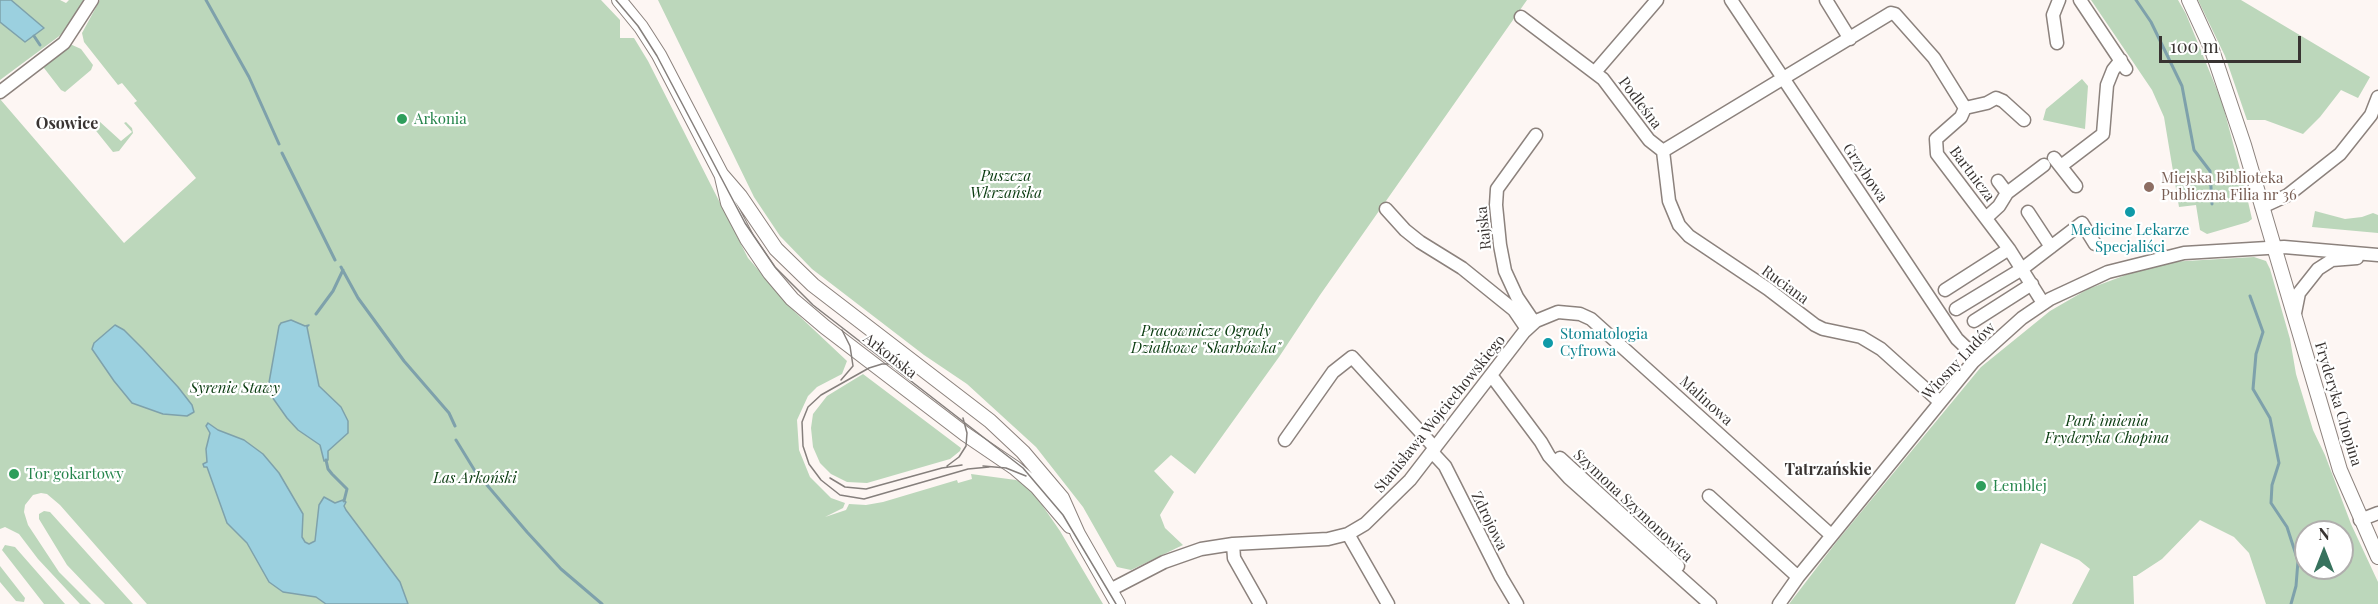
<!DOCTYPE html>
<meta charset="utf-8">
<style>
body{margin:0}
#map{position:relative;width:2378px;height:604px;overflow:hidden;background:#fdf6f3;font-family:"Playfair Display",serif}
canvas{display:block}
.north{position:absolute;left:2294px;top:520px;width:60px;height:60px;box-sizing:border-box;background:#fff;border:2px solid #b0aead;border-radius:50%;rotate:0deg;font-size:16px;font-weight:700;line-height:24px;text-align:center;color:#393432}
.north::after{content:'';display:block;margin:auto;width:21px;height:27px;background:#37725d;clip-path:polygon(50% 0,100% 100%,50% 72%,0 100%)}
.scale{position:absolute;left:2159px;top:36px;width:142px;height:27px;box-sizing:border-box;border:3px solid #393432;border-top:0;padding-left:8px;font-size:18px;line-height:21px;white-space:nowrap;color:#393432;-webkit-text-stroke:4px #fff;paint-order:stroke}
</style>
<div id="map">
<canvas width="2378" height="604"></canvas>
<div class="north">N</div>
<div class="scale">100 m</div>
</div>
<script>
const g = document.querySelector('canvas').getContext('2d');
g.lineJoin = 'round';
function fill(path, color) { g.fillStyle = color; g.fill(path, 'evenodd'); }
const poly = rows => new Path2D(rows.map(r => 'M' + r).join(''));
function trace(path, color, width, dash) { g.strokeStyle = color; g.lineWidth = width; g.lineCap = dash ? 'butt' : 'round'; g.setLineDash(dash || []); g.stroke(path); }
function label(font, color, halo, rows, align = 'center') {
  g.font = font + ' "Playfair Display",serif'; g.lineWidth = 4.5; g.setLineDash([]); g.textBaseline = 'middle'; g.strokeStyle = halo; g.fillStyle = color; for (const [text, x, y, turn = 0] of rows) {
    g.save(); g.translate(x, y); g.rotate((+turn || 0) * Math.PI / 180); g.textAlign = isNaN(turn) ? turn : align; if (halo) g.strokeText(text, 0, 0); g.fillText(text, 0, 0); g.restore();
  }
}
fill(poly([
 [11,0,60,0,66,3,69,0,84,0,69,27,58,37,0,80,0,22,25,42,44,28],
 [100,0,601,0,620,20,620,38,634,38,648,61,748,258,795,312,847,361,842,374,817,387,808,396,797,420,799,450,810,477,831,498,845,503,843,508,825,517,846,510,849,504,866,505,883,502,957,480,958,483,972,479,971,474,1016,480,1025,484,1042,505,1060,531,1103,604,147,604,60,505,47,494,41,493,33,495,25,505,24,512,28,525,59,572,91,604,80,604,38,559,19,534,5,527,0,529,0,99,124,243,196,178,134,103,137,101,122,83,118,85,84,42,82,33],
 [658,0,1527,0,1320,295,1279,357,1195,474,1171,455,1154,471,1174,492,1160,515,1165,528,1183,545,1131,570,1117,567,1083,507,1036,447,967,384,924,355,812,269,780,236,754,197],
 [2091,0,2178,0,2186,14,2222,102,2244,184,2252,219,2248,222,2207,234,2200,230,2196,205,2179,207,2164,117,2152,90],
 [2198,0,2241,0,2370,77,2358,98,2341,90,2320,117,2303,134,2265,120,2247,120,2225,56],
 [70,44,81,49,93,65,91,70,65,92,61,90,44,68,44,64],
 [2082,79,2088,86,2085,129,2043,120,2046,109],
 [99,121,121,141,132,132,124,123,126,122,132,128,133,133,119,151,113,152,93,127],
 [2315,211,2345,219,2362,217,2373,213,2378,215,2378,233,2312,227],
 [2254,257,2266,261,2270,269,2290,339,2296,374,2313,430,2325,455,2351,524,2378,582,2378,604,2266,604,2249,553,2234,537,2200,520,2162,559,2136,576,2133,576,2134,604,2072,604,2090,569,2079,560,2041,543,2015,604,1789,604,1838,540,1981,367,2050,311,2088,289,2134,272,2169,262],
 [2306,532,2342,532,2342,568,2306,568],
 [863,374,961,448,960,451,950,459,867,483,847,482,831,474,820,463,813,447,811,428,813,414,827,396],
 [44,511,50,512,133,604,105,604,89,588,67,565,39,519,39,514],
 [5,545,15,547,65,604,44,604,2,550],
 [0,566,25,598,24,602,16,601,0,582]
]), '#bcd7bb');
const water = poly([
 [0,0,11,0,44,28,25,42,0,22,0,0],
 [291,320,305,326,309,325,307,327,319,386,341,407,348,421,348,433,328,451,328,460,324,461,320,445,298,430,287,418,270,394,267,394,279,326,281,323,291,320],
 [115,325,124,330,143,349,178,387,192,405,194,412,187,416,163,414,132,403,114,381,92,349,94,343,115,325],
 [208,423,218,430,244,440,263,454,279,473,303,514,302,537,305,542,309,544,315,541,319,505,324,497,335,503,343,500,346,502,344,506,346,510,400,582,408,604,326,604,316,597,283,592,269,582,247,543,227,523,207,467,204,467,203,464,207,462,206,449,210,433,206,426,208,423]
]);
fill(water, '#9bd0df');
trace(water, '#7ea1ab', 1.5);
trace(poly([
 [206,0,249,77,279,144],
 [2136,0,2151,22,2182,86,2194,150,2210,171,2212,204],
 [34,36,40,45],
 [282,153,335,260],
 [341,267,358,298,404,361,449,413,455,426],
 [2250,296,2263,332,2256,354,2253,389,2270,418,2279,463,2272,485,2271,503,2287,527,2298,561,2296,586,2291,604],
 [316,314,333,291,343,270],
 [456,440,475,471,527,532,561,569,602,604],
 [326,460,328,469,332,474,347,489,344,501]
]), '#7ea1ab', 3);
const minor = poly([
 [1731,0,1957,339,1977,358],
 [1826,0,1850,39],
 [2080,0,2126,69],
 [1521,17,1603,79,1649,140,1663,151],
 [2057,43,2053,15,2059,0],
 [1595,72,1657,0],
 [0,92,64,43,92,0],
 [1965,108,1987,103,1996,98,2003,101,2024,120],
 [1663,151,1891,13,1895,14,1934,58,1965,108,1961,117,1936,139,1937,154,2009,249,2043,303],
 [1663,151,1669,201,1679,225,1689,236,1768,289,1815,325,1823,329,1861,337,1881,349,1940,402],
 [2054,158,2076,186],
 [2061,166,2103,134,2107,85,2113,70,2121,60],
 [1998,181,2007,193],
 [2262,207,2288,195,2340,154,2371,115,2378,97],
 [1386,209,1405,230,1420,242,1462,268,1514,310,1527,329],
 [2028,212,2051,247],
 [1986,218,1999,206,2007,193,2044,165],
 [1945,290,2009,249],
 [1956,309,2022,269,2082,223,2095,244],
 [2295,313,2299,293,2318,269,2332,260,2357,258],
 [1974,321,2032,284],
 [1534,322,1517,297,1505,271,1500,245,1496,205,1497,189,1536,135],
 [1491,375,1541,442,1549,456,1569,478,1710,604],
 [1285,440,1333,372,1352,357,1435,448],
 [1432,452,1445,466,1501,577,1517,604],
 [1560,458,1678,566],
 [1709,496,1798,577],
 [2360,520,2378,513],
 [1348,534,1388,604],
 [1233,544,1234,558,1260,604],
 [1110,590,1164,562,1201,549,1233,544,1328,539,1348,534,1365,524,1410,480,1524,332,1536,321,1558,312,1580,314,1591,319,1831,535],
 [1779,604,1798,577,1973,362,2022,318,2050,299,2108,272,2184,253,2284,247,2378,255]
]);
const tertiary = poly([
 [619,0,641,27,659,55,721,174,740,196,776,249,813,285,990,421,1023,452,1062,498,1078,534,1118,604],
 [2189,0,2212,50,2244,145,2340,470,2378,557],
 [722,177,728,203,747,239,770,273,792,299,825,327,965,434,1015,468,1037,487,1070,526]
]);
trace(minor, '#8c827d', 15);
trace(tertiary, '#8c827d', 16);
trace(minor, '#fff', 12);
trace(tertiary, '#fff', 14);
trace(poly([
 [616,0,638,26,657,56,745,223,775,267,813,305,1023,468,1063,515,1116,604],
 [894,364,882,364,869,368,821,395,808,407,802,422,803,446,809,464,821,480,840,495,864,499,968,469,989,467],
 [841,380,853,366,850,346,842,330],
 [947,466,959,457,966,446,967,433,963,418],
 [983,466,1006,468,1026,476],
 [830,478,845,487,866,489,942,468,962,465]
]), '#857f7c', 1.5);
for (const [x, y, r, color] of [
 [402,119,6,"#2e9e5b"],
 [2149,187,6,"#8d6e63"],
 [2130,212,6,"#0f9aa8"],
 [1548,343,6,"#0f9aa8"],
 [14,474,6,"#2e9e5b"],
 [1981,486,6,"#2e9e5b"]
]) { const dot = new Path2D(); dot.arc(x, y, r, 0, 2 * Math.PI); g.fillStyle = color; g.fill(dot); trace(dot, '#fff', 2); }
label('15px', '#393432', '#fff', [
 ["Podleśna",1640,103,53],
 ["Grzybowa",1865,173,56],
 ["Bartnicza",1972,174,53],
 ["Rajska",1484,228,-96],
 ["Ruciana",1785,285,36],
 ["Arkońska",890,356,38],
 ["Wiosny Ludów",1959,361,-47],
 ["Malinowa",1706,401,42],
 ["Fryderyka Chopina",2338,404,73],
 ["Stanisława Wojciechowskiego",1440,414,-51],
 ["Szymona Szymonowica",1633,506,43],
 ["Zdrojowa",1489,521,64]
]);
label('15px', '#27864d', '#fff', [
 ["Arkonia",414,119],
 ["Tor gokartowy",26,474],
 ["Łemblej",1993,486]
], 'left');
label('italic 15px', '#093b0f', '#fff', [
 ["Puszcza",1006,176],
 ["Wkrzańska",1006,193],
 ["Pracownicze Ogrody",1206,331],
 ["Działkowe \"Skarbówka\"",1206,348],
 ["Syrenie Stawy",235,388],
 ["Park imienia",2107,421],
 ["Fryderyka Chopina",2107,438],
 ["Las Arkoński",475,478]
]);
label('15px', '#785e54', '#fff', [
 ["Miejska Biblioteka",2161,178],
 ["Publiczna Filia nr 36",2161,195]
], 'left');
label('15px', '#0d838f', '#fff', [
 ["Medicine Lekarze",2130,230],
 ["Specjaliści",2130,247],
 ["Stomatologia",1560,334,"left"],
 ["Cyfrowa",1560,351,"left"]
]);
label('bold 16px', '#393432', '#fff', [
 ["Osowice",67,124],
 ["Tatrzańskie",1828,470]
]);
</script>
